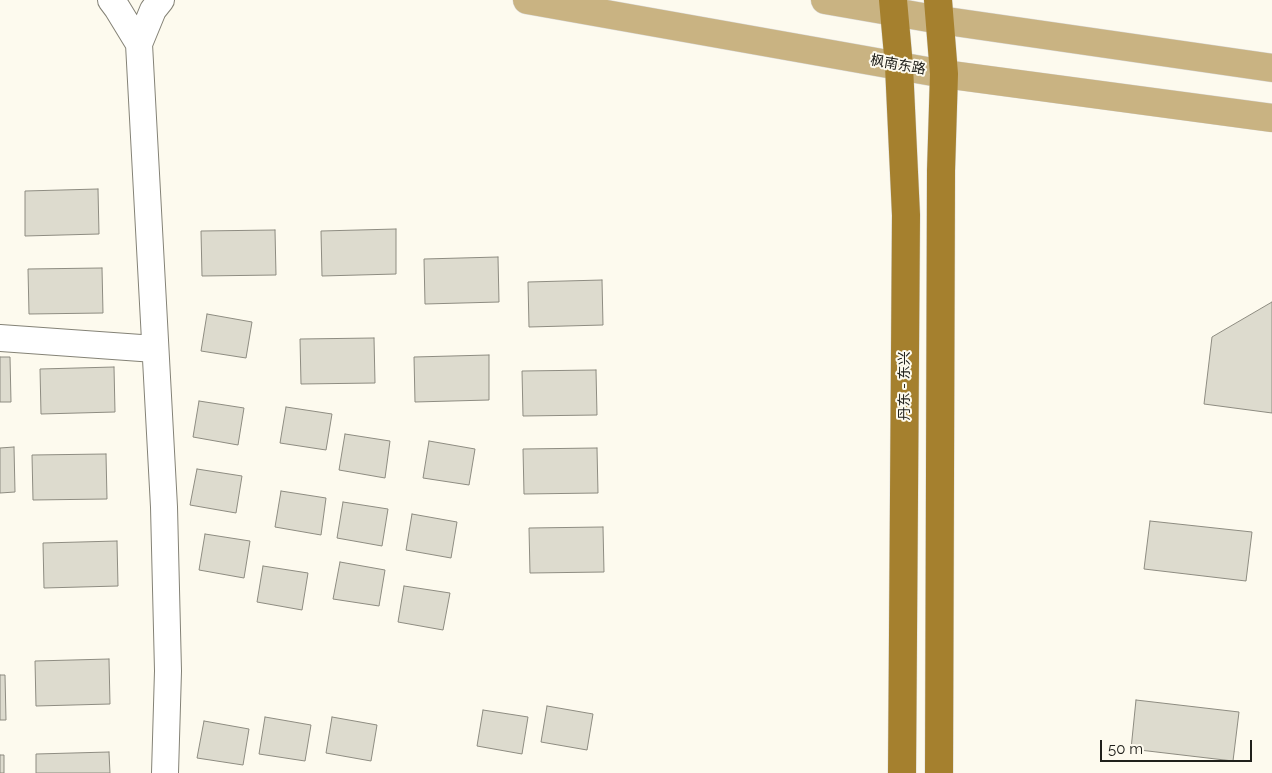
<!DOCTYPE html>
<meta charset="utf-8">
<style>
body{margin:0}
#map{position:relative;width:1272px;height:773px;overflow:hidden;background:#fdfaee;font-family:Raleway,sans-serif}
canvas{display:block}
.scale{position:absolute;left:1100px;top:740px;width:152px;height:22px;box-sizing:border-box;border:2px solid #20201b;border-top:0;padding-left:6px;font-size:15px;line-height:18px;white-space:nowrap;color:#20201b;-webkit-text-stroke:4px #fdfaee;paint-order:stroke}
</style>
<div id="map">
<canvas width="1272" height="773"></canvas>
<div class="scale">50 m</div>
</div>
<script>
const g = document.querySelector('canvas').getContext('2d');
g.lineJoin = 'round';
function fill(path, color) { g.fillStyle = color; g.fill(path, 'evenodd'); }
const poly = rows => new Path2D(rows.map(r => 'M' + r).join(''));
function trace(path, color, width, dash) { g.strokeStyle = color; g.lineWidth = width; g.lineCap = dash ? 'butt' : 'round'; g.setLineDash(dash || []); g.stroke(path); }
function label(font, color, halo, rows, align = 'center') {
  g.font = font + ' Raleway,"Noto Sans SC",sans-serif'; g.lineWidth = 4; g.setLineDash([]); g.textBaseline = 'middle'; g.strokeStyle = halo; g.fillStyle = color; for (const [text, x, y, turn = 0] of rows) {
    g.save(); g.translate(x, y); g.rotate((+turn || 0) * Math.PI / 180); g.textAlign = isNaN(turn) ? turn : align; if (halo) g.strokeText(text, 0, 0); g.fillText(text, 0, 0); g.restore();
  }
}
const building = poly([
 [98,189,99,234,25,236,25,191,98,189],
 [396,229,396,274,322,276,321,231,396,229],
 [275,230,276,275,202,276,201,231,275,230],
 [498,257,499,302,425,304,424,259,498,257],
 [102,268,103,313,29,314,28,269,102,268],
 [602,280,603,325,529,327,528,282,602,280],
 [1272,302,1272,413,1204,404,1212,337,1272,302],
 [207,314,252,322,246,358,201,351,207,314],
 [374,338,375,383,301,384,300,339,374,338],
 [489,355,489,400,415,402,414,357,489,355],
 [0,357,10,357,11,402,0,402,0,357],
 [114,367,115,412,41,414,40,369,114,367],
 [596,370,597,415,523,416,522,371,596,370],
 [199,401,244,408,238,445,193,437,199,401],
 [286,407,332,414,326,450,280,443,286,407],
 [345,434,390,441,385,478,339,470,345,434],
 [429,441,475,449,469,485,423,478,429,441],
 [14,447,15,492,0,493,0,448,14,447],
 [597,448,598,493,524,494,523,449,597,448],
 [106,454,107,499,33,500,32,455,106,454],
 [197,469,242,476,236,513,190,505,197,469],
 [281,491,326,498,321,535,275,527,281,491],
 [343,502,388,509,382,546,337,538,343,502],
 [412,514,457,522,451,558,406,550,412,514],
 [1150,521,1252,532,1246,581,1144,569,1150,521],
 [603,527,604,572,530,573,529,528,603,527],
 [205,534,250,541,244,578,199,570,205,534],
 [117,541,118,586,44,588,43,543,117,541],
 [340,562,385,570,379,606,333,599,340,562],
 [263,566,308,573,302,610,257,602,263,566],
 [404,586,450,593,443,630,398,622,404,586],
 [109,659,110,704,36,706,35,661,109,659],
 [0,675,5,675,6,720,0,720,0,675],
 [1136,700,1239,712,1233,761,1131,749,1136,700],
 [547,706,593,714,587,750,541,742,547,706],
 [483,710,528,717,522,754,477,746,483,710],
 [265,717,311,725,305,761,259,754,265,717],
 [332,717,377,725,371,761,326,753,332,717],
 [204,721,249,729,243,765,197,758,204,721],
 [109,752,110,773,36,773,36,754,109,752],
 [0,755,4,755,4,773,0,773,0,755]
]);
fill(building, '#dddbce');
trace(building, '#8e8c81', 1);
const minor = poly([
 [111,0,117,8,139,44,153,10,161,0],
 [139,44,164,507,168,671,165,773],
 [0,338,155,349]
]);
const major = poly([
 [527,0,944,74,1272,118],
 [825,0,940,20,1272,68]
]);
const highway = poly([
 [893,0,899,66,906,215,902,773],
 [938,0,944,74,941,171,939,773]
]);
trace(minor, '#848276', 28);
trace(major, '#dbdbdb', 29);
trace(highway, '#dbdbdb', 29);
trace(minor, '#fff', 26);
trace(major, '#c9b382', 28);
trace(highway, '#a5802e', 28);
label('14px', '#20201b', '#fdfaee', [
 ["枫南东路",898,65,10],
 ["丹东 - 东兴",905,386,-90]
]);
</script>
